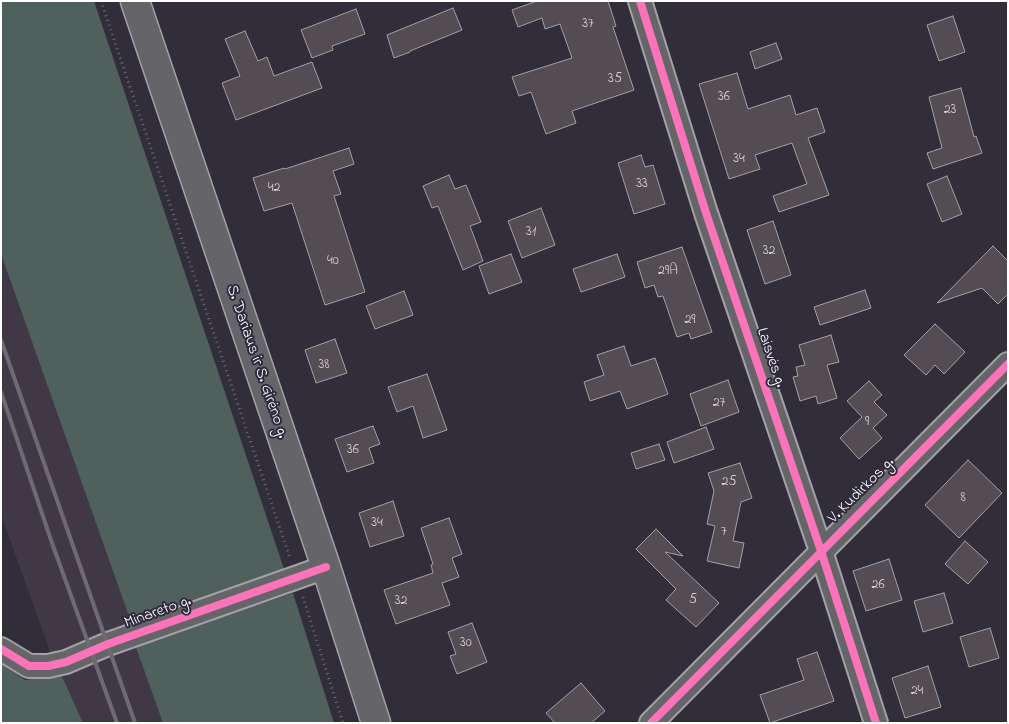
<!DOCTYPE html>
<meta charset="utf-8">
<style>
body{margin:0}
#map{position:relative;width:1009px;height:724px;overflow:hidden;background:#312e39;font-family:"Indie Flower",sans-serif}
canvas{display:block}
.frame{position:absolute;inset:0;border:2px solid #fff;pointer-events:none}
</style>
<div id="map">
<canvas width="1009" height="724"></canvas>
<div class="frame"></div>
</div>
<script>
const g = document.querySelector('canvas').getContext('2d');
g.lineJoin = 'round';
function fill(path, color) { g.fillStyle = color; g.fill(path, 'evenodd'); }
const poly = rows => new Path2D(rows.map(r => 'M' + r).join(''));
function trace(path, color, width, dash) { g.strokeStyle = color; g.lineWidth = width; g.lineCap = dash ? 'butt' : 'round'; g.setLineDash(dash || []); g.stroke(path); }
function label(font, color, halo, rows, align = 'center') {
  g.font = font + ' "Indie Flower",sans-serif'; g.lineWidth = 4; g.setLineDash([]); g.textBaseline = 'middle'; g.strokeStyle = halo; g.fillStyle = color; for (const [text, x, y, turn = 0] of rows) {
    g.save(); g.translate(x, y); g.rotate((+turn || 0) * Math.PI / 180); g.textAlign = isNaN(turn) ? turn : align; if (halo) g.strokeText(text, 0, 0); g.fillText(text, 0, 0); g.restore();
  }
}
fill(poly([
 [1,254,132,625,51,654,1,515],
 [135,645,163,723,83,723,61,674]
]), '#413846');
fill(poly([
 [1,1,94,1,284,569,132,625,1,254],
 [293,593,334,723,163,723,135,645],
 [1,662,25,680,61,674,83,723,1,723]
]), '#50615d');
const building = poly([
 [537,1,608,1,616,26,613,27,634,90,572,111,576,123,546,134,531,92,519,96,512,77,572,58,560,24,545,29,542,18,518,27,512,10,537,1],
 [453,8,462,30,410,51,410,52,394,58,387,35,453,8],
 [356,9,365,34,332,46,333,50,312,58,301,30,356,9],
 [953,16,965,52,939,61,927,25,953,16],
 [245,31,258,61,267,57,274,76,312,62,322,88,236,120,222,83,240,76,225,39,245,31],
 [776,43,782,59,755,69,750,52,776,43],
 [737,73,748,109,790,95,796,115,817,108,825,132,808,138,829,195,779,212,773,196,807,184,792,143,755,155,760,169,729,179,699,84,737,73],
 [961,88,974,137,976,136,982,153,933,169,927,153,942,148,929,97,961,88],
 [349,148,354,164,333,171,341,194,334,196,365,292,325,305,292,203,264,211,253,178,284,168,285,169,349,148],
 [641,155,645,167,653,165,665,204,634,214,618,163,641,155],
 [449,175,455,189,466,185,481,222,470,226,483,261,463,270,438,206,432,208,423,186,449,175],
 [947,176,962,214,942,222,927,184,947,176],
 [541,208,555,245,522,258,508,221,541,208],
 [773,221,791,275,765,284,747,230,773,221],
 [993,246,1008,261,1008,294,998,304,982,288,937,303,993,246],
 [682,247,712,332,691,339,689,333,677,337,663,296,658,297,654,285,645,288,637,262,682,247],
 [511,254,522,282,489,294,479,266,511,254],
 [617,254,625,277,581,292,573,269,617,254],
 [865,290,871,308,820,325,814,307,865,290],
 [404,291,413,315,375,329,366,306,404,291],
 [935,324,965,352,944,374,935,365,926,375,904,355,935,324],
 [831,335,839,362,827,365,837,398,818,404,816,396,800,401,793,377,798,376,796,367,805,365,799,345,831,335],
 [335,339,347,373,316,383,305,350,335,339],
 [624,346,631,366,655,358,668,394,627,409,620,391,590,401,584,382,604,375,597,355,624,346],
 [427,374,447,430,423,438,413,406,397,412,388,387,427,374],
 [728,380,739,412,701,426,690,394,728,380],
 [869,381,882,395,874,402,887,415,873,428,882,438,859,459,840,438,862,417,847,401,869,381],
 [373,426,380,444,369,448,374,463,347,472,335,439,373,426],
 [706,427,714,449,674,463,667,442,706,427],
 [659,444,665,460,636,469,631,453,659,444],
 [968,460,1002,493,959,538,925,505,968,460],
 [740,463,752,498,741,502,733,541,744,543,739,568,707,561,715,526,707,524,714,491,708,473,740,463],
 [393,501,404,536,370,547,359,513,393,501],
 [449,518,462,554,452,558,459,577,442,583,450,605,396,624,384,590,433,573,431,565,433,564,421,528,449,518],
 [656,529,683,556,665,552,719,603,696,627,666,600,676,589,636,549,656,529],
 [965,541,988,562,968,584,945,564,965,541],
 [889,559,902,600,866,611,853,571,889,559],
 [944,593,953,623,923,632,914,601,944,593],
 [472,623,487,662,457,674,450,656,456,654,448,632,472,623],
 [990,628,999,658,969,667,960,637,990,628],
 [817,652,834,701,770,723,760,695,804,680,797,659,817,652],
 [928,666,941,707,905,718,892,678,928,666],
 [581,683,605,711,591,723,555,723,546,713,581,683]
]);
fill(building, '#534d53');
trace(building, '#a2a1a6', 1);
const street = poly([
 [640,1,706,213,821,551,876,723],
 [1,649,29,666,48,666,66,662,108,644,326,567],
 [651,723,1008,364]
]);
const primary = poly([
 [135,1,326,567,376,723]
]);
trace(street, '#a2a1a6', 26);
trace(primary, '#a2a1a6', 31);
trace(poly([
 [101,1,290,558],
 [303,597,343,723]
]), '#6d6b71', 3, [1, 4]);
trace(street, '#656469', 22);
trace(primary, '#656469', 28);
trace(poly([
 [1,340,135,723],
 [1,392,52,543,117,723]
]), '#6d6b71', 4);
trace(poly([
 [640,1,706,213,821,551,876,723],
 [1,649,29,666,48,666,66,662,108,644,326,567],
 [651,723,1008,364]
]), '#fb73b8', 8);
label('14px', '#d4d2d4', null, [
 ["37",588,25],
 ["35",615,80],
 ["36",724,98],
 ["23",950,111],
 ["34",739,160],
 ["33",642,185],
 ["42",274,189],
 ["31",531,233],
 ["32",769,252],
 ["40",333,262],
 ["29A",668,272],
 ["29",690,321],
 ["38",324,366],
 ["27",719,404],
 ["9",867,423],
 ["36",353,451],
 ["25",729,483],
 ["8",963,499],
 ["34",377,524],
 ["7",724,533],
 ["26",878,586],
 ["5",693,601],
 ["32",401,602],
 ["30",466,644],
 ["24",917,692]
]);
label('16px', '#fff', '#2f2a3d', [
 ["Laisvės g.",770,358,71],
 ["S. Dariaus ir S. Girėno g.",256,362,71],
 ["V. Kudirkos g.",862,491,-45],
 ["Minareto g.",158,613,-20]
]);
</script>
